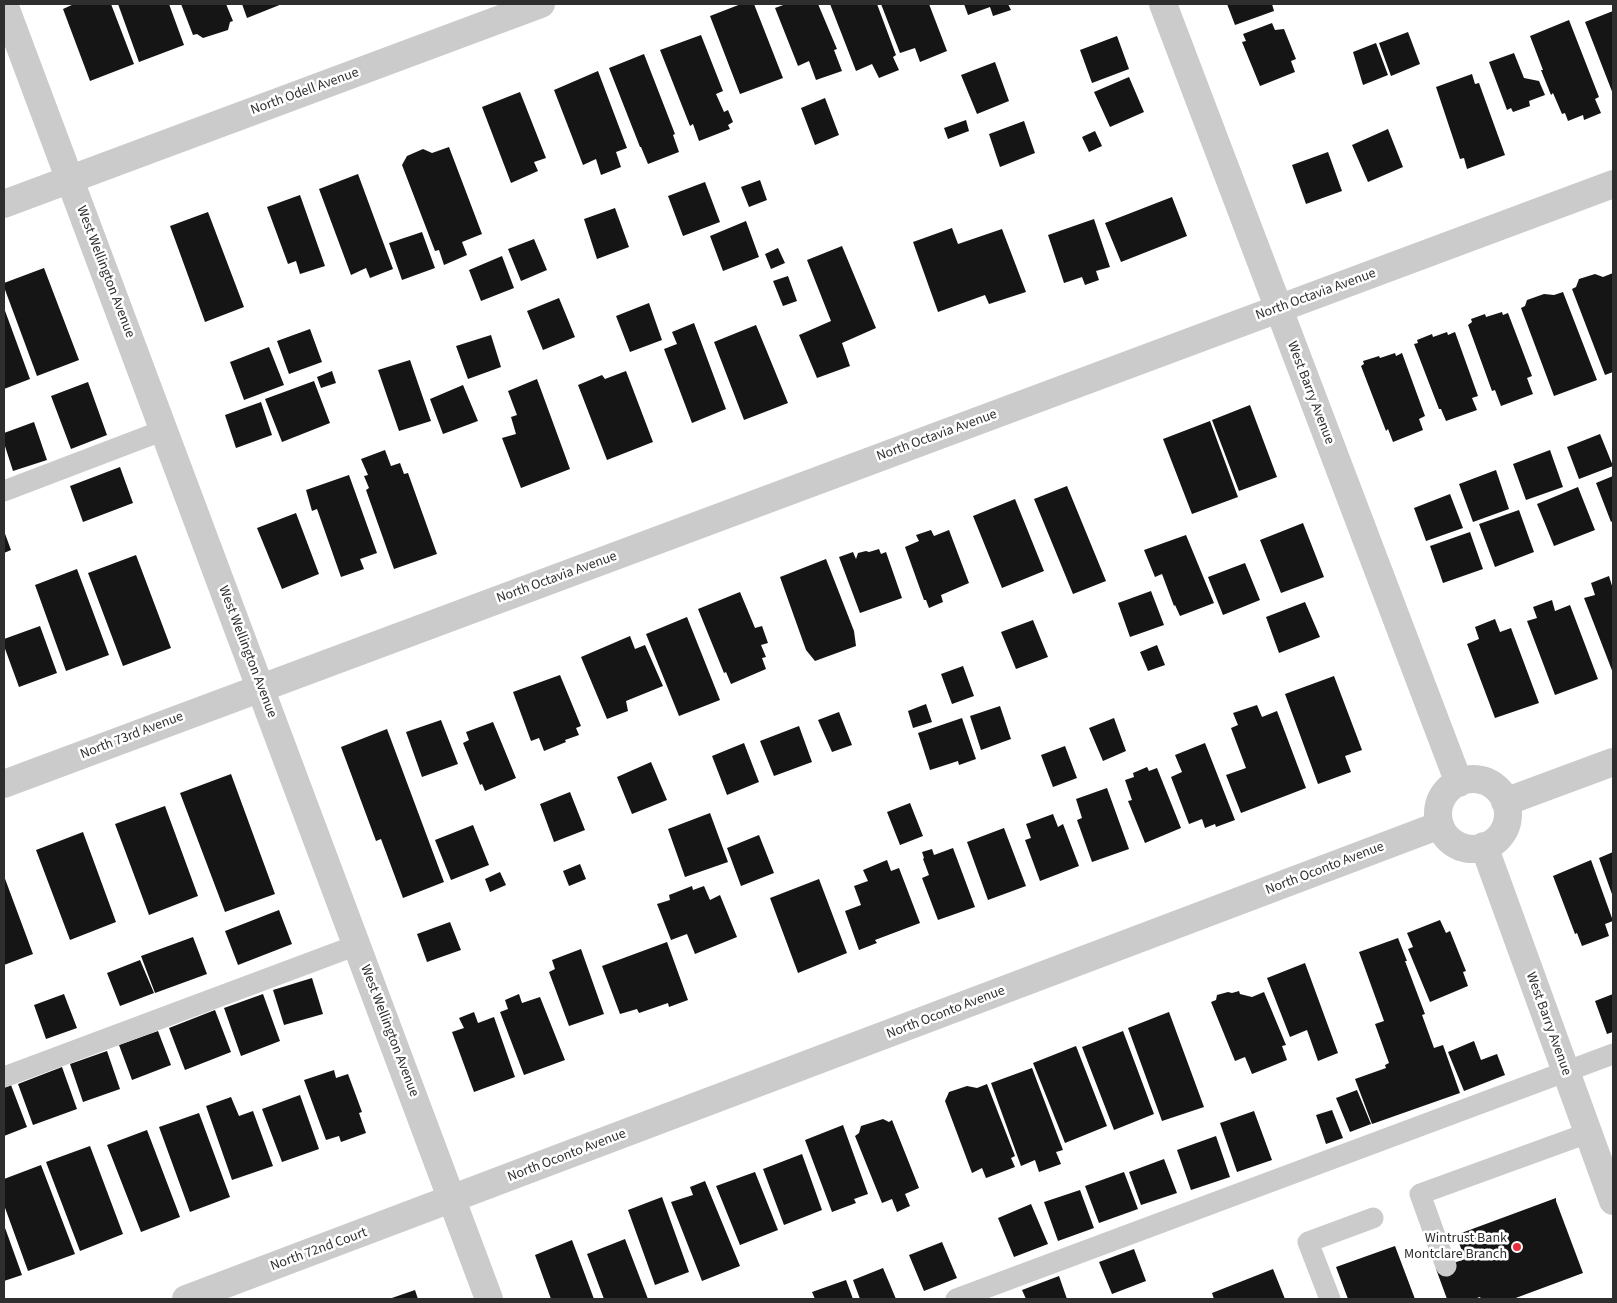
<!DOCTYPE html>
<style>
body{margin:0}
#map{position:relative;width:1617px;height:1303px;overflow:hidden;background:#fff;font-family:"Source Sans 3",sans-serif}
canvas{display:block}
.frame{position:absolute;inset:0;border:5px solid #2e2e2e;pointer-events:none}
</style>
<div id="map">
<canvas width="1617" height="1303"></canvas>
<div class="frame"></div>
</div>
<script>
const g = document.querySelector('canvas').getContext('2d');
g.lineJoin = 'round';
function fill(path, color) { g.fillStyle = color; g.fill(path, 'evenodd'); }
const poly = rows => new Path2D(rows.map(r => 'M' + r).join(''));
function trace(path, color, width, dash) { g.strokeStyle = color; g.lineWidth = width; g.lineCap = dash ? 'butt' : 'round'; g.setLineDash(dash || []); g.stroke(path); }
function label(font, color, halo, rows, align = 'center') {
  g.font = font + ' "Source Sans 3",sans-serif'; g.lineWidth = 5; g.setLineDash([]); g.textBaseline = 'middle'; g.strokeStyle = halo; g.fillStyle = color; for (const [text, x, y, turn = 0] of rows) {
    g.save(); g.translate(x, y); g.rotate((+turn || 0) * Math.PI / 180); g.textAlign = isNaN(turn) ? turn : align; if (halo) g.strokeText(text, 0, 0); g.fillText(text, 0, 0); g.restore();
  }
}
fill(poly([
 [74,4,111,4,134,64,90,81,63,9],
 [118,4,169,4,184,45,139,62],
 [181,4,226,4,233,21,230,22,228,30,203,38,197,34,193,35],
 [242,4,282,4,247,18],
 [741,4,754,4,783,78,740,94,710,16],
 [786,4,818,4,837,49,834,50,842,71,816,80,809,61,798,66,775,8],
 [830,4,877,4,896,55,893,57,899,70,879,78,872,64,856,71],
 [881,4,929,4,947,51,920,62,915,48,900,53],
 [964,4,1008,4,1011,10,993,16,990,7,968,15],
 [1227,4,1272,4,1274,11,1235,25],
 [1613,11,1613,94,1585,22],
 [1569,20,1599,97,1595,99,1601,113,1584,120,1583,115,1568,121,1565,113,1562,114,1553,93,1551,95,1541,70,1543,70,1530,36],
 [1272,23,1275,30,1284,29,1296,59,1291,61,1295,72,1260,86,1242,42,1246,41,1243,34],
 [1408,32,1420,64,1391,76,1379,43],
 [701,35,723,91,716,94,724,112,728,110,733,122,728,125,730,129,699,141,693,124,690,126,660,50],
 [1117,36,1129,69,1092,83,1080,50],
 [1376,43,1388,75,1363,85,1353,52],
 [1514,53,1524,78,1539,81,1545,95,1529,101,1530,106,1513,112,1511,108,1507,110,1489,62],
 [644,54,675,134,673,135,679,152,648,164,641,147,640,147,609,68],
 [995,62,1009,101,977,114,961,75],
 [598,71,627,148,616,152,621,167,601,175,596,159,583,165,554,90],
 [1472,74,1475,84,1479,83,1505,155,1467,169,1464,158,1460,159,1436,87],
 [1129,77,1144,112,1110,127,1094,92],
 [520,92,546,158,534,162,538,171,511,183,482,107],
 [825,98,839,135,815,145,801,108],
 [966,120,969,131,948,139,944,128],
 [1024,121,1035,153,1000,167,989,134],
 [1388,129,1403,167,1368,182,1352,145],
 [1095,131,1102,146,1089,152,1082,137],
 [449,147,482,234,462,242,467,255,444,265,439,250,435,251,402,165,407,156,423,149,432,153],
 [1328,152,1342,191,1306,204,1292,165],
 [358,174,393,269,370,278,366,268,351,275,319,189],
 [760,180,767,200,749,207,741,187],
 [705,182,720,222,683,236,668,196],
 [300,195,325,266,300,274,296,261,288,264,267,207],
 [1172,197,1187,236,1121,262,1105,223],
 [615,208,629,247,597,259,584,219],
 [208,212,244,307,205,322,170,226],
 [1094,219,1110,267,1096,271,1099,280,1085,285,1082,277,1064,283,1048,235],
 [746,221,759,257,723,271,710,236],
 [952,228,958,244,1002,229,1026,292,989,304,985,295,938,312,913,242],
 [422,232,435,268,402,280,389,243],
 [534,239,547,270,521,281,508,249],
 [842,246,876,328,842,343,850,366,817,378,799,335,831,321,807,260],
 [778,248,785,263,771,269,765,254],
 [502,256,514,288,481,301,469,270],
 [44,268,79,360,37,376,4,287,4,283],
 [1613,273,1613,372,1605,375,1572,289,1576,287,1579,279,1595,274,1603,277],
 [788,276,797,301,783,306,773,281],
 [1563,292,1597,380,1554,396,1521,308,1525,306,1527,300,1544,294,1554,295],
 [559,298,575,337,543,350,527,311],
 [649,303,662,340,630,352,616,316],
 [4,308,30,379,4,389],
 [1502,312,1503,315,1508,313,1532,376,1527,378,1533,394,1501,406,1495,390,1492,391,1468,325,1472,322,1471,319,1485,314,1486,317],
 [694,323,726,409,692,423,664,349,677,344,672,332],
 [756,325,788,403,744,420,714,342],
 [310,329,322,362,289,374,277,341],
 [1447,332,1448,335,1455,332,1478,396,1472,398,1477,410,1446,421,1441,409,1439,409,1414,344,1418,343,1417,340,1432,334,1433,337],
 [491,335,501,367,468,379,456,346],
 [269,347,284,385,244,400,230,362],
 [1395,353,1396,356,1402,353,1425,416,1419,419,1423,430,1393,442,1388,429,1386,431,1361,366,1364,364,1363,361,1379,356,1380,358],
 [410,360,431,421,399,431,378,370],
 [332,371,336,383,321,388,317,377],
 [626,371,653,442,607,460,578,385,602,375,605,379],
 [537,379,570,469,521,488,502,438,516,434,511,417,517,415,508,391],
 [314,381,330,423,282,442,265,399],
 [88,382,107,435,71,449,51,396],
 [463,385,478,421,443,434,430,399],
 [261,402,272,435,236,448,225,415],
 [1250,405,1277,477,1239,491,1212,420],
 [1210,421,1238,497,1192,514,1163,439],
 [34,422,47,460,13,471,4,443,4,433],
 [1600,434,1613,466,1579,479,1567,447],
 [385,450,391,466,400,463,404,474,408,473,437,554,394,569,366,490,369,488,364,476,368,475,361,459],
 [1550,450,1563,487,1526,500,1513,464],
 [120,467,133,503,83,522,70,486],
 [1496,470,1509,509,1473,522,1459,484],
 [349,475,377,553,360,559,364,569,341,577,317,509,312,511,306,490],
 [1613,476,1613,521,1611,522,1596,483],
 [1067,486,1106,581,1073,594,1034,499],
 [1578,487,1595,530,1554,546,1537,504],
 [1450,494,1463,528,1426,541,1414,508],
 [1015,499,1044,571,1002,588,973,516],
 [1519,510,1534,552,1495,567,1479,524],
 [296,513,319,574,282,589,257,528],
 [1303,523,1324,577,1281,593,1260,540],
 [931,530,934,536,949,530,969,583,941,595,943,602,929,608,926,600,924,600,905,547,919,541,916,535],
 [4,531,11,550,4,553],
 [1470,532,1483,569,1443,583,1430,546],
 [1186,535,1214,603,1180,616,1175,605,1174,606,1162,574,1155,577,1144,550],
 [879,549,881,554,886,552,902,598,860,613,839,557,853,552,856,559,858,553,866,551,869,552],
 [136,555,171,648,123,666,88,573],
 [826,559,854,631,856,646,815,661,806,650,780,577],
 [1245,563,1260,600,1223,615,1208,577],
 [77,569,109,655,66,671,35,585],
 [1609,576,1613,589,1613,673,1584,598,1595,595,1591,583],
 [1151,591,1164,625,1130,637,1118,603],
 [740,592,755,628,762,626,768,643,761,645,766,657,762,658,766,669,731,684,726,672,724,673,698,609],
 [1552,600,1555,611,1570,605,1598,679,1555,695,1527,621,1537,618,1533,607],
 [1305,602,1320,637,1279,653,1266,617],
 [687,617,720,700,679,716,646,634],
 [1495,619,1500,632,1511,628,1539,703,1495,718,1467,644,1479,639,1475,627],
 [1033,620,1048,657,1016,669,1001,632],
 [40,626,57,673,19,687,4,646,4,639],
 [630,636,635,649,645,645,663,686,626,701,628,711,607,719,581,657],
 [1157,645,1165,665,1148,671,1140,652],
 [963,666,974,696,952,704,941,674],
 [560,675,581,726,576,728,579,735,565,740,566,742,544,751,539,738,531,741,513,692],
 [1334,676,1362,750,1345,756,1351,772,1318,784,1285,694],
 [926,704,932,722,913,728,908,711],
 [1257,705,1262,717,1277,711,1306,788,1241,813,1226,775,1246,768,1231,728,1238,725,1233,713],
 [1000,706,1011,739,981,750,970,716],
 [839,712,852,745,832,752,818,720],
 [962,718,976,759,959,765,958,761,930,770,918,733],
 [1114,718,1126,751,1103,761,1089,728],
 [441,720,458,764,422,777,406,732],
 [493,722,516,778,485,791,482,784,480,785,463,743,469,740,466,732],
 [799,726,812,762,774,776,760,741],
 [387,729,444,882,403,898,381,839,376,841,341,747],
 [744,743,759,782,727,795,712,756],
 [1205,743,1235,820,1216,827,1215,824,1205,828,1202,819,1189,824,1171,777,1182,772,1175,755],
 [1065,746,1077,778,1053,787,1041,755],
 [651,762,667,800,632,814,617,777],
 [1147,767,1149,771,1157,768,1181,828,1145,843,1128,801,1132,800,1125,780,1134,777,1133,773],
 [231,774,275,894,225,912,180,793],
 [1107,788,1129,849,1092,862,1077,820,1082,818,1076,799],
 [570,792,585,830,554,842,540,804],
 [910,803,923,836,900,845,887,812],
 [165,806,198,896,149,915,115,824],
 [710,813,728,862,685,877,668,829],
 [1053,814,1058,827,1063,824,1079,866,1040,881,1025,840,1031,838,1026,824],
 [473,825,489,865,451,880,435,840],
 [1004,828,1026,886,988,900,967,842],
 [83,832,116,922,70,940,36,850],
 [759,835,774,873,741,886,727,848],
 [953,848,975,907,938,920,922,878,929,875,923,859,924,858,922,852,932,849,934,855],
 [1613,852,1613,897,1599,858],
 [887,860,891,871,899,868,920,923,875,940,877,943,859,950,845,911,861,905,854,886,868,881,863,870],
 [1591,860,1613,921,1605,924,1609,936,1582,946,1577,933,1575,934,1553,876],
 [580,864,586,879,569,886,563,871],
 [500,872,506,885,490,892,485,879],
 [4,876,33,954,4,965],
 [819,879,847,953,798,973,770,898],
 [692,886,693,890,704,886,710,900,720,895,737,937,695,954,687,934,671,940,657,904,670,900,669,895],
 [279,910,292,944,238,965,225,931],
 [1440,920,1446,933,1450,931,1466,971,1463,972,1468,986,1430,1002,1408,949,1413,947,1407,933],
 [450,922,461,950,427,962,417,934],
 [193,937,207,974,155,993,141,956],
 [1398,938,1407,961,1405,961,1425,1014,1422,1015,1434,1048,1443,1045,1460,1093,1372,1124,1355,1079,1386,1068,1385,1065,1389,1063,1375,1024,1384,1021,1359,952],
 [667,942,688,1000,669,1007,668,1003,639,1013,637,1009,620,1014,602,966],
 [581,949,604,1014,569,1026,549,972,555,969,552,960],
 [140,960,154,993,120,1006,107,973],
 [1305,963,1338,1053,1318,1061,1307,1030,1290,1037,1267,978],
 [312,978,323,1014,284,1025,273,990],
 [1239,991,1240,994,1252,997,1264,992,1286,1045,1282,1046,1287,1060,1252,1074,1245,1057,1235,1061,1211,1002,1216,1000,1217,995,1228,992,1232,993],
 [64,994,77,1028,46,1039,34,1005],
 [263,994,280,1041,241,1056,224,1008],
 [519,994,522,1003,540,997,565,1060,524,1075,500,1012,508,1009,505,1000],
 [1613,994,1613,1032,1607,1034,1595,1001],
 [215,1010,231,1052,185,1070,169,1028],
 [474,1012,478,1023,494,1017,515,1077,474,1092,452,1032,464,1028,459,1018],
 [1169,1012,1204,1107,1162,1121,1128,1028],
 [158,1031,171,1065,132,1080,119,1045],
 [1123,1031,1154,1114,1114,1130,1082,1047],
 [1474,1041,1481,1060,1497,1054,1505,1075,1464,1091,1448,1052],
 [1076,1046,1107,1126,1065,1143,1033,1063],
 [107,1051,120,1089,83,1102,70,1064],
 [62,1067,77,1109,33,1125,18,1084],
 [1032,1068,1063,1150,1056,1152,1061,1164,1039,1172,1035,1160,1021,1166,991,1083],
 [334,1070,336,1078,348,1074,362,1112,359,1113,366,1133,341,1142,339,1136,326,1140,304,1080],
 [987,1084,1015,1156,1011,1158,1015,1167,986,1178,982,1168,972,1173,945,1101,949,1092,967,1086,977,1088],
 [11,1085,27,1127,4,1136,4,1088],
 [1357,1090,1371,1124,1350,1132,1336,1098],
 [300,1095,319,1149,282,1162,262,1109],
 [231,1097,239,1116,253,1111,273,1166,232,1180,206,1106],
 [1332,1110,1343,1138,1326,1144,1316,1115],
 [1254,1111,1272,1160,1237,1172,1220,1123],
 [199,1113,230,1197,190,1212,159,1127],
 [883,1119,889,1122,892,1120,919,1188,905,1194,910,1206,897,1212,892,1199,882,1203,855,1136,859,1133,861,1126],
 [843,1125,868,1194,854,1199,856,1203,832,1212,805,1140],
 [147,1130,180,1217,141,1232,107,1145],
 [1216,1136,1230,1177,1191,1190,1177,1150],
 [90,1146,123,1234,80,1251,46,1162],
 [802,1154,822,1210,784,1225,763,1169],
 [1164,1159,1177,1193,1141,1205,1129,1172],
 [41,1165,75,1254,28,1271,4,1205,4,1179],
 [755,1172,778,1230,740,1245,716,1186],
 [1124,1172,1138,1209,1099,1223,1085,1186],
 [705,1181,740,1266,702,1281,671,1202,693,1195,690,1187],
 [1080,1190,1094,1228,1058,1241,1044,1202],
 [662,1197,689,1272,655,1285,628,1210],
 [1556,1198,1556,1201,1583,1273,1513,1299,1481,1299,1480,1297,1474,1299,1447,1299,1436,1269,1465,1259,1456,1235],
 [1031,1204,1048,1244,1014,1257,998,1218],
 [4,1225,22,1275,4,1281],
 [625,1239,648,1299,604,1299,587,1254],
 [572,1240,594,1299,551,1299,535,1255],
 [942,1242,957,1278,924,1291,909,1255],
 [1395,1246,1415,1299,1348,1299,1336,1267],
 [1134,1249,1146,1281,1112,1294,1099,1262],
 [883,1268,896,1299,860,1299,853,1280],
 [1273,1269,1285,1299,1214,1299,1212,1293],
 [1059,1276,1067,1299,1026,1299,1022,1290],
 [846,1280,853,1299,815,1299,812,1292],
 [415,1290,418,1299,389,1299]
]), '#151515');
trace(poly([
 [4,491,164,430],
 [4,1077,357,945],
 [1446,1266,1420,1194,1588,1133],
 [956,1299,1613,1054],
 [1330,1299,1308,1242,1373,1218]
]), '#cbcbcb', 21);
trace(poly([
 [4,4,489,1299],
 [1163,4,1459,783],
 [4,204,541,4],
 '1438 814a35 35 0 1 1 70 0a35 35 0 1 1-70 0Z',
 [4,784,1613,184],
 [1505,802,1613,762],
 [1484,846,1613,1201],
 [186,1299,1440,825]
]), '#cbcbcb', 28);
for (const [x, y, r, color] of [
 [1517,1247,5,"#e82d3d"]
]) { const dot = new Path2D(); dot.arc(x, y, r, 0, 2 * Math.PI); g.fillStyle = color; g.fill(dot); trace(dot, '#fff', 2); }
label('14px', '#2e2e2e', '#fff', [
 ["North Odell Avenue",305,92,-20],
 ["West Wellington Avenue",105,272,69],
 ["North Octavia Avenue",1316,295,-20],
 ["West Barry Avenue",1310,393,69],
 ["North Octavia Avenue",937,436,-20],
 ["North Octavia Avenue",557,578,-20],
 ["West Wellington Avenue",247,652,69],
 ["North 73rd Avenue",132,736,-21],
 ["North Oconto Avenue",1325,869,-21],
 ["North Oconto Avenue",946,1013,-21],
 ["West Barry Avenue",1548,1024,70],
 ["West Wellington Avenue",389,1031,69],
 ["North Oconto Avenue",567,1156,-21],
 ["North 72nd Court",319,1250,-20]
]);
label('14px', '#2e2e2e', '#fff', [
 ["Wintrust Bank",1507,1239],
 ["Montclare Branch",1507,1255]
], 'right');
</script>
